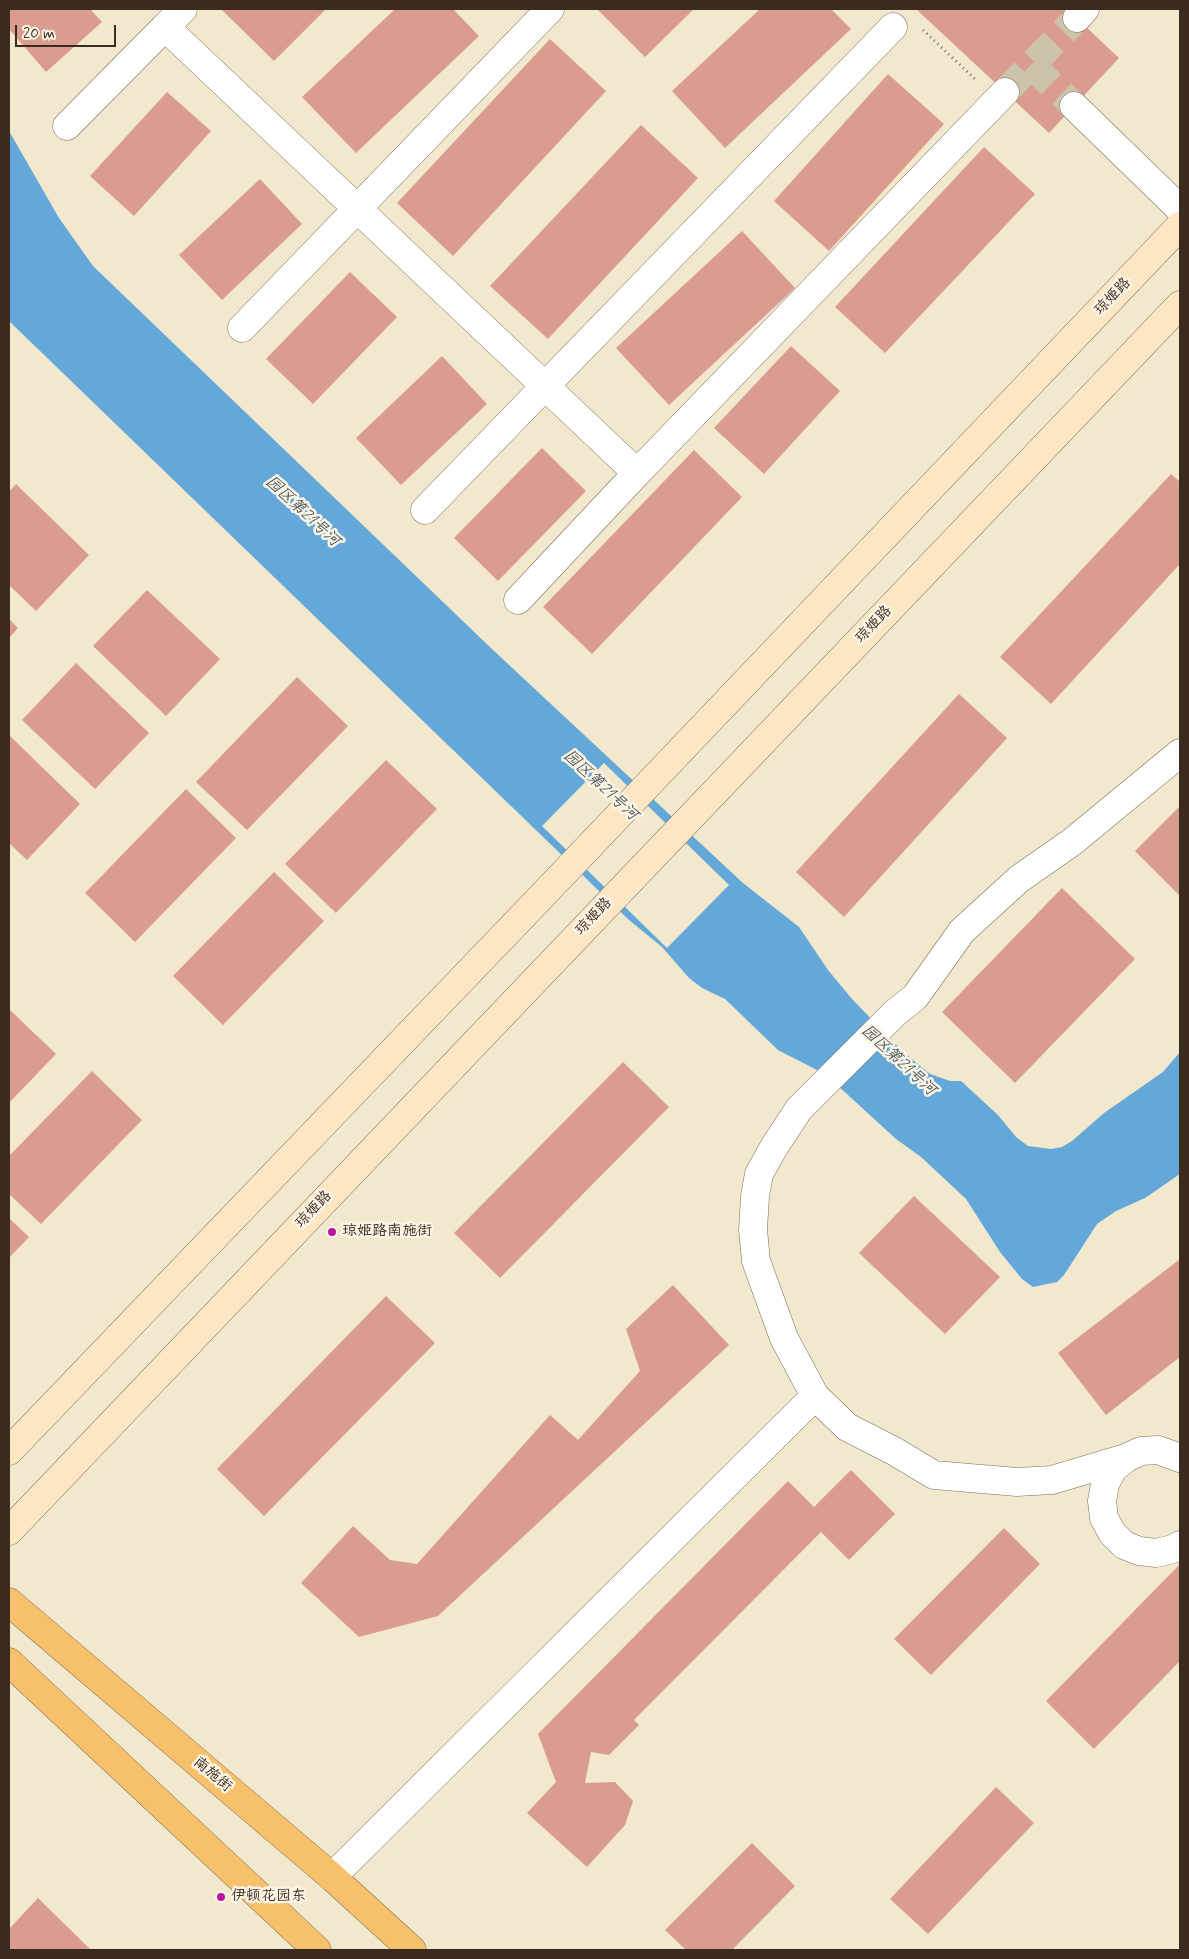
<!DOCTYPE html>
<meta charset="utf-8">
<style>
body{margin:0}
#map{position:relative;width:1189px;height:1959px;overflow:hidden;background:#f2e8cd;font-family:Mynerve,sans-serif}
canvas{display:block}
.frame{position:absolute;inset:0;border:10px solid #3b2a1e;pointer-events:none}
.scale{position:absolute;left:15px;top:25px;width:101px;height:22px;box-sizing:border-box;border:2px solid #3b2a1e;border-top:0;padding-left:6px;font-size:15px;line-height:18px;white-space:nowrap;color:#3b2a1e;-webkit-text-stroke:4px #fcf5e5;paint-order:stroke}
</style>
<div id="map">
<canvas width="1189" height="1959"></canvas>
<div class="frame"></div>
<div class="scale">20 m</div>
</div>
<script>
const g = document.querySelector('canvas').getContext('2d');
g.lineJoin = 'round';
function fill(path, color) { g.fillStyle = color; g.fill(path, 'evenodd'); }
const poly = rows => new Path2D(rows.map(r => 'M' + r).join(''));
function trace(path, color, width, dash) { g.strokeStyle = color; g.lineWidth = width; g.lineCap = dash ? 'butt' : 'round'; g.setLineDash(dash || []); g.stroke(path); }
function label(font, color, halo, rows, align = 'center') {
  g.font = font + ' Mynerve,"LXGW WenKai TC",sans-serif'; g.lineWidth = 5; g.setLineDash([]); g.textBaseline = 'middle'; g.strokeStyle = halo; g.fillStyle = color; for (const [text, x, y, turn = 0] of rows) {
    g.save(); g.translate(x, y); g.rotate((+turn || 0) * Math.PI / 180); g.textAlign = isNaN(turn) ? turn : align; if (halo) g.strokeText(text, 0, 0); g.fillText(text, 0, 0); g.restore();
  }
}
fill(poly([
 [9,131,59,218,93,266,493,650,743,883,799,927,828,970,852,999,903,1052,930,1074,950,1081,961,1081,998,1115,1016,1137,1028,1146,1051,1149,1062,1147,1072,1141,1104,1113,1163,1072,1180,1052,1180,1174,1145,1198,1116,1211,1097,1224,1064,1275,1057,1282,1033,1287,1022,1279,1000,1252,966,1199,921,1157,896,1139,836,1084,817,1070,778,1050,725,999,702,988,689,978,662,947,629,920,9,321]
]), '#63a8d9');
fill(poly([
 [604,763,729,885,667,948,542,826]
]), '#f2e8cd');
fill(poly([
 [9,9,90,9,102,22,46,72,9,29],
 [221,9,326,9,274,61],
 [395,9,453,9,479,36,356,153,302,97],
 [597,9,694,9,645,57],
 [760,9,831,9,851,29,725,148,672,91],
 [916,9,1067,9,1119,58,1049,133],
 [550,39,606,91,453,256,397,203],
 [888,74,944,124,829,251,774,201],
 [167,92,211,131,134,216,90,176],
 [641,125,698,178,548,339,490,286],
 [984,147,1035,194,885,353,835,307],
 [260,179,302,224,222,300,179,255],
 [742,231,795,288,669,405,616,348],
 [350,272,397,317,313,404,266,359],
 [791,346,840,391,764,474,714,428],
 [442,356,487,404,401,485,356,438],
 [542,448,586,491,498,581,454,538],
 [694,450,742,497,592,654,543,607],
 [1171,474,1180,482,1180,564,1051,704,1000,657],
 [16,484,89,555,36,611,9,585,9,492],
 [147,590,220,659,166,716,93,646],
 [9,619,18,628,9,638],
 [76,663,149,733,95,789,22,720],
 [297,677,348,726,247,830,196,782],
 [959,694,1007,738,844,917,796,872],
 [9,735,80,804,27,860,9,843],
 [386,760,437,809,336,913,285,864],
 [186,789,236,838,135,942,85,893],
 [1180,806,1180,896,1135,851],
 [274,872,324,921,223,1025,173,976],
 [1062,888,1135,959,1015,1083,942,1012],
 [9,1009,56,1054,9,1103],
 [623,1062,669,1107,500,1278,454,1233],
 [92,1071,142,1120,41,1224,9,1194,9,1156],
 [914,1196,1000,1277,945,1334,859,1253],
 [9,1218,29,1237,9,1258],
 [1180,1259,1180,1357,1106,1415,1058,1353],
 [673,1285,729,1345,438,1616,359,1637,301,1583,353,1526,390,1560,417,1564,550,1415,578,1440,640,1371,626,1329],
 [386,1296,435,1343,264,1516,217,1469],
 [851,1470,895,1514,849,1560,821,1532,634,1720,639,1725,609,1755,591,1752,585,1783,615,1782,633,1801,625,1825,587,1867,527,1813,556,1782,538,1734,788,1481,814,1507],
 [1004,1528,1040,1564,931,1675,894,1639],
 [1180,1564,1180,1661,1094,1749,1046,1701],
 [996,1787,1034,1823,928,1934,890,1899],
 [752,1843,795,1886,732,1950,686,1950,665,1930],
 [38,1898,91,1950,9,1950,9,1929]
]), '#db9c90');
trace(poly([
 [1031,65,1074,106],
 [1005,92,1077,18]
]), '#cdc2aa', 28, [28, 14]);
const street = poly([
 [183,9,165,27,637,473,1005,92],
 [1077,18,1085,9],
 [1074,106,1180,209],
 [67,126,165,27],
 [242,328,550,9],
 [425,510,893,27],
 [518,600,637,473],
 [815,1396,847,1427,894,1451,934,1475,1017,1482,1052,1480,1126,1458],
 [1180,1458,1158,1450,1141,1451,1126,1458,1113,1469,1105,1484,1102,1501,1104,1518,1112,1533,1124,1545,1139,1551,1156,1553,1173,1549,1180,1545],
 [332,1877,815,1396,784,1338,756,1261,753,1230,755,1196,759,1174,774,1147,799,1109,895,1013,915,997,962,931,1019,879,1072,842,1180,753]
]);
const secondary = poly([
 [9,1451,541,897,1180,226],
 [9,1531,1180,305]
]);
const primary = poly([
 [9,1602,332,1877,412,1950],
 [9,1662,317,1950]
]);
trace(street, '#7b6c5b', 29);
trace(secondary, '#7b6c5b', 29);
trace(primary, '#7b6c5b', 29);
trace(poly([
 [923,30,975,79]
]), '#7b6c5b', 3, [1, 4]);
trace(street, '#fff', 28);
trace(secondary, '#fce6c4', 28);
trace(primary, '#f7c06b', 28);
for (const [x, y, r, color] of [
 [332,1232,5,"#b5179e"],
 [221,1897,5,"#b5179e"]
]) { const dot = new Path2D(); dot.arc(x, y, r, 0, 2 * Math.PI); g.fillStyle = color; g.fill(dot); trace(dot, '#fcf5e5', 2); }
label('15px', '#3b2a1e', '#fcf5e5', [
 ["琼姬路",1113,297,-46],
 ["琼姬路",874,625,-46],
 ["琼姬路",594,917,-46],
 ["琼姬路",314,1210,-46],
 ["南施街",212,1775,40]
]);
label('15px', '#3b2a1e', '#fcf5e5', [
 ["琼姬路南施街",342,1232],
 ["伊顿花园东",231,1897]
], 'left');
label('italic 16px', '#49565f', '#fcf5e5', [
 ["园区第21号河",302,512,43],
 ["园区第21号河",600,786,43],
 ["园区第21号河",898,1061,43]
]);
</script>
